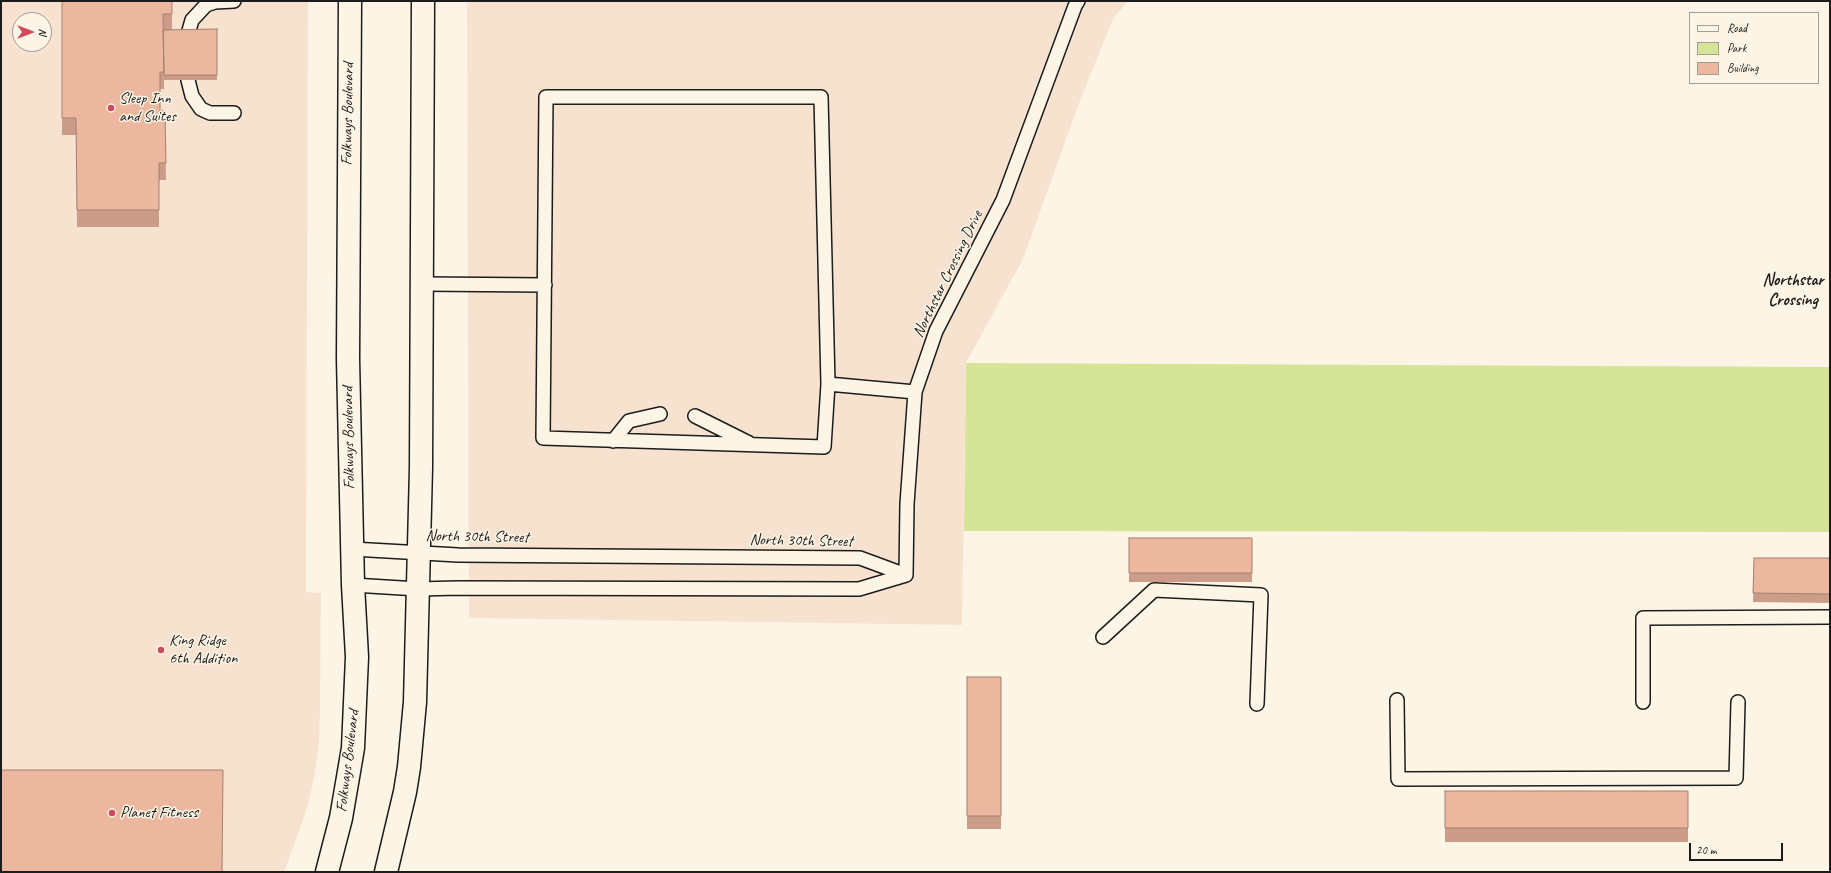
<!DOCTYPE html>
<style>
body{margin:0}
#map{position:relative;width:1831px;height:873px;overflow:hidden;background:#fcf5e5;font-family:Caveat,sans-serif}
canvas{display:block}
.frame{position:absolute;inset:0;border:2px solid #1c1c1c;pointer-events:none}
.legend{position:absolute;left:1689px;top:12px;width:130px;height:72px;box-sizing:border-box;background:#fcf5e5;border:1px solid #a29e95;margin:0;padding:5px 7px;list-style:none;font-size:12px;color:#1c1c1c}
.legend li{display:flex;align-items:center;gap:8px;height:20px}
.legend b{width:20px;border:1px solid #a29e95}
.north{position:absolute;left:12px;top:12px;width:40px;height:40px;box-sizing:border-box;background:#fcf5e5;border:1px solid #a29e95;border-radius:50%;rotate:90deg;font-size:11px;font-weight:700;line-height:16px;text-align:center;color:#1c1c1c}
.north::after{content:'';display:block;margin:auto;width:14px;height:18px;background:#d1495b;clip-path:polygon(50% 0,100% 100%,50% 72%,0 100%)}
.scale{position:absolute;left:1689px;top:843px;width:94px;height:18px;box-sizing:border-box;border:2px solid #1c1c1c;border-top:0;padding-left:5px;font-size:12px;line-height:14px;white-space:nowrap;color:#1c1c1c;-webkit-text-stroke:3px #fcf5e5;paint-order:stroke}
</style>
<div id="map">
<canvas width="1831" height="873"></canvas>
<div class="frame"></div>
<ul class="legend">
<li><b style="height:5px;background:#fcf5e5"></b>Road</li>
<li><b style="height:11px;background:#d6e497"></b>Park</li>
<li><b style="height:11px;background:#ecb79f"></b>Building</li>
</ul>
<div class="north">N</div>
<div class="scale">20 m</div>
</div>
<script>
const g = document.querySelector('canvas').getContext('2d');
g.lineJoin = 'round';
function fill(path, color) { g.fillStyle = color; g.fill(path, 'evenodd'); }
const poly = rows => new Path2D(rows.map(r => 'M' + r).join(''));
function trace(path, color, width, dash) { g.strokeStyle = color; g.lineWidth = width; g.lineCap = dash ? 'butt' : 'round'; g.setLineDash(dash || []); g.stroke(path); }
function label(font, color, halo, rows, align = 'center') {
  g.font = font + ' Caveat,sans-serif'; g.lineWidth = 3; g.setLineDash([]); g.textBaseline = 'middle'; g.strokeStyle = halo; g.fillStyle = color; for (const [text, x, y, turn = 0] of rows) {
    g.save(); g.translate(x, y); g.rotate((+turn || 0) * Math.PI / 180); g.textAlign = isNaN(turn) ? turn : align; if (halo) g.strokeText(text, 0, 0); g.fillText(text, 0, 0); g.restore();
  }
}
fill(poly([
 [1,1,308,1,306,592,321,593,320,708,319,742,314,779,306,812,284,872,1,872],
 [20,20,44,20,44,44,20,44],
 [467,1,1128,1,1113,19,1081,98,1023,259,966,363,962,625,469,618]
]), '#f7e2d0');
fill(poly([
 [966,363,1830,367,1830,532,964,531]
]), '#d6e497');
const lane = poly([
 [188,34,192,20,206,5,215,2,234,1],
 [188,80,192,96,201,109,210,113,234,113],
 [546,97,821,97,828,384,824,447,543,438,546,97],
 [422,284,545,285],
 [828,384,915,392],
 [695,416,749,443],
 [613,441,629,421,660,414],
 [352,549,458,555,860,558,906,575],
 [906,575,907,504,915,392,936,331,1003,200,1075,6,1078,1],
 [353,585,418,589,458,588,859,589,906,575],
 [1103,637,1154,590,1261,595,1257,704],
 [1397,700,1398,779,1736,778,1738,702],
 [1643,702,1643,618,1830,617]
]);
const secondary = poly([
 [327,872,341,818,353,748,357,657,353,585,348,359,350,1],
 [386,872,405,792,409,767,415,702,421,468,423,1]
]);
trace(lane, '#1c1c1c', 16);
trace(secondary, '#1c1c1c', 25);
trace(lane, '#fcf5e5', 13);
trace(secondary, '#fcf5e5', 22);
fill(poly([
 [62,1,172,1,172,30,217,29,217,80,164,80,164,89,160,89,160,111,165,111,166,180,159,180,159,227,77,227,76,135,62,135],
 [1129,538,1252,538,1252,582,1129,582],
 [1754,558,1830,558,1830,603,1753,602],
 [967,677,1001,677,1001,829,967,829],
 [1445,791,1688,791,1688,842,1445,842]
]), '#cb9d89');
const building = poly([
 [62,1,172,1,172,14,163,14,164,72,160,72,160,111,165,111,166,163,159,163,159,210,77,210,76,118,62,118,62,1],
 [217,29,217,75,164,75,163,30,217,29],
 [1129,538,1252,538,1252,573,1129,573,1129,538],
 [1754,558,1830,558,1830,594,1753,593,1754,558],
 [967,677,1001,677,1001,816,967,816,967,677],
 [1,770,223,770,222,872,1,872,1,770],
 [1445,791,1688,791,1688,828,1445,828,1445,791]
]);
fill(building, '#ecb79f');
trace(building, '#a5806f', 1);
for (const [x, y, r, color] of [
 [111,108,4,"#d1495b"],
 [161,650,4,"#d1495b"],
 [112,813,4,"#d1495b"]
]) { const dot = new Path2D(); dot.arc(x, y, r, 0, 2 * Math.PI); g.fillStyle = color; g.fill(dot); trace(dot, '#fcf5e5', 1.5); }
label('16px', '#1c1c1c', '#fcf5e5', [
 ["Sleep Inn",119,99],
 ["and Suites",119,117],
 ["King Ridge",169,641],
 ["6th Addition",169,659],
 ["Planet Fitness",120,813]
], 'left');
label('16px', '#1c1c1c', '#fcf5e5', [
 ["Folkways Boulevard",348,114,-89],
 ["Northstar Crossing Drive",948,274,-64],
 ["Folkways Boulevard",349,438,-91],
 ["North 30th Street",477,537,1],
 ["North 30th Street",801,541,1],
 ["Folkways Boulevard",348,761,-83]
]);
label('bold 17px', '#1c1c1c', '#fcf5e5', [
 ["Northstar",1793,281],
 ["Crossing",1793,301]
]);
</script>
